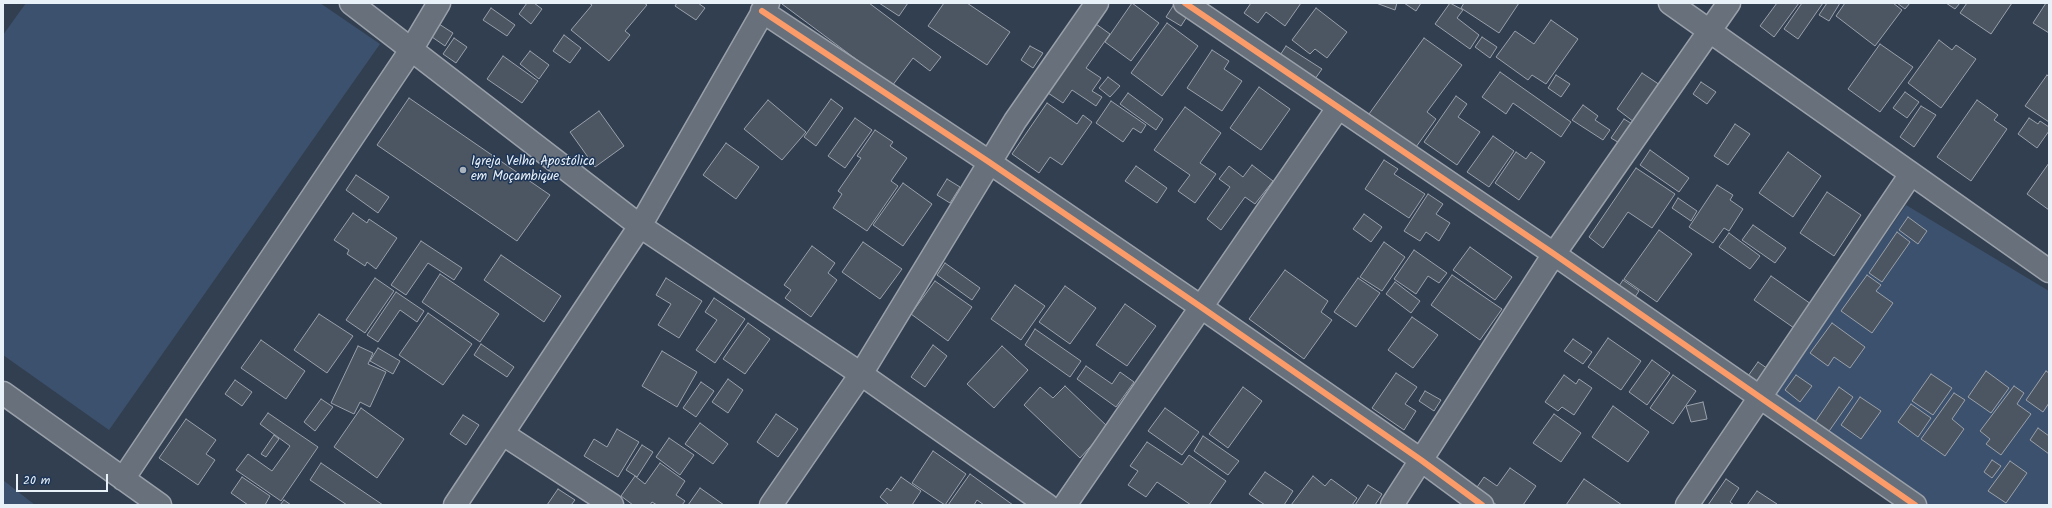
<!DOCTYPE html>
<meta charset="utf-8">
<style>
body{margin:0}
#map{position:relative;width:2052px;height:508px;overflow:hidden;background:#323f50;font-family:Kalam,sans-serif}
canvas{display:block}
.frame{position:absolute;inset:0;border:4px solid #e8f1f8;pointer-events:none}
.scale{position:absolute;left:16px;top:474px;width:92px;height:18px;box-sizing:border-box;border:2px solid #e8f1f8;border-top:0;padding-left:5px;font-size:12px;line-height:14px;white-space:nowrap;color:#e8f1f8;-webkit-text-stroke:3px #1d3557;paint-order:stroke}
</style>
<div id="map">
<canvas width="2052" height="508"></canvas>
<div class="frame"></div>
<div class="scale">20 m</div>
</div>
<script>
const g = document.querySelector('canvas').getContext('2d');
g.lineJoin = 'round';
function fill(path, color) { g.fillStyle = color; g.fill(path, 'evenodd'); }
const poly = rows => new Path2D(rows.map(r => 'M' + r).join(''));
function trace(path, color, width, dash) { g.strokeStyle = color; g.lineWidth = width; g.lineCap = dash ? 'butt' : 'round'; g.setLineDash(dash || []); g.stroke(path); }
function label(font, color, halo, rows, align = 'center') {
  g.font = font + ' Kalam,sans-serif'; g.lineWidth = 3; g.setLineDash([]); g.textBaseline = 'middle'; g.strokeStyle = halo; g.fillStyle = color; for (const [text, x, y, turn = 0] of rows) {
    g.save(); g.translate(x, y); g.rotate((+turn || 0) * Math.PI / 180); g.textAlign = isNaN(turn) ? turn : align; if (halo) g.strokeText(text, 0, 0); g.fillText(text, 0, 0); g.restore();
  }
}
fill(poly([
 [26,3,320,3,380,44,109,430,3,355,3,35],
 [1906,205,2049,291,2049,505,1915,505,1773,396],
 [3,480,35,505,3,505]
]), '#3c516d');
const building = poly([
 [527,3,534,3,542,9,531,24,519,14,527,3],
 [589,3,644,3,647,5,625,31,630,35,609,61,571,30,592,5,589,3],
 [677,3,698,3,705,8,696,20,675,6,677,3],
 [783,3,869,3,941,57,930,71,913,58,892,86,782,4,783,3],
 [879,3,908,3,899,16,879,3],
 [944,3,967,3,1010,32,987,65,928,26,944,3],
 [1132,3,1159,23,1131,61,1105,42,1132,3],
 [1251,3,1301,3,1285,26,1266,12,1258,23,1244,13,1251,3],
 [1376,3,1397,3,1395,10,1376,3],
 [1404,3,1421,3,1416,11,1404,3],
 [1450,3,1463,10,1457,18,1479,35,1470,49,1435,24,1450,3],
 [1464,3,1519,3,1499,33,1461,8,1464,3],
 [1777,3,1799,3,1774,37,1760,26,1777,3],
 [1802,3,1823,3,1798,39,1784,29,1802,3],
 [1827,3,1840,3,1829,21,1819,15,1827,3],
 [1845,3,1893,3,1902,10,1875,46,1836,16,1845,3],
 [1897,3,1910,3,1905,9,1897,3],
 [1946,3,1960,3,1955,9,1946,3],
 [1967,3,2012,3,1991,34,1960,13,1967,3],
 [2046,3,2049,3,2049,33,2033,23,2046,3],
 [1173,6,1188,15,1181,26,1166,17,1173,6],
 [491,8,515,25,507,36,483,20,491,8],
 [1316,8,1347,32,1327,58,1315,49,1310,54,1292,40,1316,8],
 [1551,20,1578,39,1546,84,1532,75,1528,80,1496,57,1515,31,1534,44,1551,20],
 [1167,23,1198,46,1162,96,1131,73,1167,23],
 [439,24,453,33,445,46,432,37,439,24],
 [1096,24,1110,34,1086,68,1101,78,1092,91,1102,97,1096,106,1072,90,1063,103,1048,93,1096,24],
 [564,35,581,48,570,63,553,51,564,35],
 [1482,37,1497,47,1490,58,1475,47,1482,37],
 [454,38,467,47,456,63,443,54,454,38],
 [1424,38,1462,65,1427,112,1436,119,1416,147,1369,114,1424,38],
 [1939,40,1952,50,1956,45,1976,59,1941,108,1908,83,1939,40],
 [1880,44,1913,67,1880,112,1848,89,1880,44],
 [1030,46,1043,53,1033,68,1021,60,1030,46],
 [1286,46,1322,69,1310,86,1275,63,1286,46],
 [1212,50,1229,61,1224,69,1242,81,1222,111,1187,88,1212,50],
 [530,51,549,65,539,79,520,64,530,51],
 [503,56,538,81,522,103,487,79,503,56],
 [1500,72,1571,122,1561,137,1513,103,1506,114,1482,97,1500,72],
 [1642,73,1660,85,1634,122,1617,109,1642,73],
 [1556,75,1570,84,1561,97,1548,88,1556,75],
 [2047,75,2049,77,2049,122,2025,106,2047,75],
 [1108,77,1120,86,1110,97,1099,88,1108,77],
 [1701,82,1716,92,1707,104,1693,94,1701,82],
 [1259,87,1290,109,1261,150,1230,128,1259,87],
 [1905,92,1919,102,1907,118,1893,108,1905,92],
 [1128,93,1163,119,1156,130,1120,104,1128,93],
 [1456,96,1467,104,1458,117,1480,132,1457,165,1424,142,1456,96],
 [409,98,550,195,517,241,377,145,409,98],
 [831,99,843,108,816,146,804,137,831,99],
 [768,100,806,132,782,160,744,129,768,100],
 [1977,100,1998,115,1994,120,2007,129,1971,181,1937,157,1977,100],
 [1111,101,1146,125,1141,133,1133,128,1123,142,1096,123,1111,101],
 [1047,103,1077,124,1083,115,1092,122,1062,165,1050,157,1039,173,1012,154,1047,103],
 [1583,105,1598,116,1595,120,1610,130,1603,140,1572,120,1583,105],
 [1921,106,1936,115,1914,147,1900,137,1921,106],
 [1185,107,1221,133,1200,163,1216,174,1195,203,1178,191,1190,175,1154,150,1185,107],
 [599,111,624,146,595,167,570,132,599,111],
 [855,118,872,130,845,168,828,156,855,118],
 [2029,118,2038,124,2040,121,2049,127,2049,131,2037,148,2018,134,2029,118],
 [1624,119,1634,125,1621,144,1611,138,1624,119],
 [1735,124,1750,134,1728,165,1714,156,1735,124],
 [875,130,893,142,890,146,907,158,891,181,898,186,867,231,833,208,842,194,838,191,861,158,857,156,875,130],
 [1493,136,1514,151,1489,187,1467,172,1493,136],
 [726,143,759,167,736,199,703,175,726,143],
 [1650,150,1689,178,1679,192,1640,165,1650,150],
 [1516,152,1526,159,1531,152,1545,162,1519,200,1495,183,1516,152],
 [1788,152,1821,176,1793,217,1759,193,1788,152],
 [1384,160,1398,169,1394,174,1425,194,1409,218,1365,189,1384,160],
 [2049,163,2049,210,2027,194,2049,163],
 [1252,165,1273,181,1255,204,1245,197,1221,230,1207,219,1230,187,1219,179,1229,166,1243,177,1252,165],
 [1136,166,1167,188,1157,203,1125,181,1136,166],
 [1636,168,1675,194,1652,228,1628,212,1603,248,1589,237,1636,168],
 [356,175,389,197,378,213,346,190,356,175],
 [947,179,960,187,950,203,937,195,947,179],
 [903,183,932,204,903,246,873,225,903,183],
 [1717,185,1733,195,1730,200,1743,209,1729,231,1724,228,1713,243,1689,227,1717,185],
 [1827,192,1861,215,1834,256,1800,233,1827,192],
 [1428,194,1443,204,1436,214,1450,223,1439,241,1426,232,1420,241,1404,231,1428,194],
 [1678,198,1697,211,1691,221,1672,208,1678,198],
 [353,213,367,223,369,219,397,238,376,269,367,262,365,266,347,254,349,250,334,240,353,213],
 [1364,214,1382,227,1371,242,1353,229,1364,214],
 [1908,217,1927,231,1918,244,1899,230,1908,217],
 [1753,225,1786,248,1775,263,1742,240,1753,225],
 [1659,230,1692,254,1657,302,1624,279,1659,230],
 [1897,232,1910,242,1882,282,1869,273,1897,232],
 [1729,233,1760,256,1750,269,1719,247,1729,233],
 [421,241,462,268,454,280,428,263,406,295,391,285,421,241],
 [863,242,902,269,880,299,842,272,863,242],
 [1384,242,1405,257,1382,291,1360,277,1384,242],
 [812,246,835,263,828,273,837,280,811,317,785,298,791,290,784,285,812,246],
 [1470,247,1512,277,1495,300,1453,270,1470,247],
 [1414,250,1447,273,1439,283,1428,276,1416,294,1394,279,1414,250],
 [501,255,561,296,544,322,484,280,501,255],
 [945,263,980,288,972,300,937,275,945,263],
 [1285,270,1328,301,1321,312,1332,320,1304,359,1249,319,1285,270],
 [440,274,499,314,480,342,422,302,440,274],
 [1452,275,1502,309,1480,340,1431,305,1452,275],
 [1867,275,1881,285,1876,291,1893,303,1872,333,1841,311,1867,275],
 [1771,276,1811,304,1794,328,1754,300,1771,276],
 [375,278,394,291,365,333,346,320,375,278],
 [666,278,702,301,679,338,658,325,671,304,656,295,666,278],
 [1358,278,1380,293,1356,327,1334,312,1358,278],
 [1623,280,1639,291,1631,303,1615,292,1623,280],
 [935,281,972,307,948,341,911,314,935,281],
 [1395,282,1420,301,1411,313,1386,294,1395,282],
 [1015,285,1045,306,1021,340,991,319,1015,285],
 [1065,286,1096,308,1070,344,1039,322,1065,286],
 [396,292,424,311,417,322,400,310,378,342,367,335,396,292],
 [714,298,745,319,715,363,696,350,717,320,705,312,714,298],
 [1125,304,1156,326,1127,366,1096,345,1125,304],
 [428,313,472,344,443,385,399,355,428,313],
 [319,314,353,336,327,373,294,350,319,314],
 [1412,317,1438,335,1413,368,1388,350,1412,317],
 [748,323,770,339,745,374,723,359,748,323],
 [1832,323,1865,347,1850,368,1834,357,1828,366,1810,353,1832,323],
 [1035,329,1081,361,1070,377,1025,345,1035,329],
 [1608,338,1641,361,1621,390,1588,367,1608,338],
 [1573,339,1592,352,1583,364,1564,351,1573,339],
 [261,340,305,371,286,399,241,368,261,340],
 [481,344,514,367,507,377,474,355,481,344],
 [933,345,947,356,925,387,911,377,933,345],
 [358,346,373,353,368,364,386,372,370,407,360,402,354,414,331,403,358,346],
 [1002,346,1028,370,994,408,967,384,1002,346],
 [378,348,400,361,393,374,370,361,378,348],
 [662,351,697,372,677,407,642,386,662,351],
 [1652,360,1670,373,1647,405,1629,392,1652,360],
 [1758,362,1771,371,1761,385,1748,376,1758,362],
 [1086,366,1112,384,1120,372,1134,382,1116,407,1077,379,1086,366],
 [1986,371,2009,388,1991,413,1968,397,1986,371],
 [2046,371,2049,373,2049,403,2043,412,2026,400,2046,371],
 [1396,373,1417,387,1405,404,1416,411,1404,430,1372,408,1396,373],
 [1931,374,1952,388,1933,415,1912,401,1931,374],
 [1564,375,1576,384,1579,379,1592,388,1574,415,1562,407,1558,411,1545,402,1564,375],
 [1673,375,1696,391,1673,424,1650,408,1673,375],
 [1796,375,1812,386,1800,402,1785,390,1796,375],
 [728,379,743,390,728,413,712,402,728,379],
 [235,380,252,392,242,406,225,394,235,380],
 [701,382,714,391,696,417,683,408,701,382],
 [1065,386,1108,427,1080,458,1024,405,1040,387,1053,398,1065,386],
 [2014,386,2024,393,2017,404,2031,414,2001,455,1986,444,1990,439,1980,431,2014,386],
 [1243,387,1262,401,1228,448,1209,434,1243,387],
 [1839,387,1853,397,1827,434,1813,425,1839,387],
 [1425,391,1441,400,1434,411,1419,401,1425,391],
 [1954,393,1965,400,1952,419,1964,429,1945,456,1921,439,1954,393],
 [1860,397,1881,411,1861,439,1841,425,1860,397],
 [321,399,333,407,315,431,304,422,321,399],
 [1703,402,1707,419,1691,422,1686,406,1703,402],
 [1911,404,1931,418,1918,437,1898,422,1911,404],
 [1613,406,1649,432,1628,462,1592,437,1613,406],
 [361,408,404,439,377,478,334,447,361,408],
 [1165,408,1199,432,1182,455,1148,431,1165,408],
 [268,413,318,447,281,501,236,470,248,454,272,471,290,446,260,424,268,413],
 [776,414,798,429,778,457,757,442,776,414],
 [1554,414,1581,433,1561,462,1533,443,1554,414],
 [463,415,479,425,466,445,450,434,463,415],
 [186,419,216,440,206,454,215,460,198,485,159,458,186,419],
 [700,423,728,444,713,464,685,444,700,423],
 [2038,428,2049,436,2049,454,2030,440,2038,428],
 [617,429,639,442,618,477,584,456,594,439,607,447,617,429],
 [274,435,279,439,266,457,261,454,274,435],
 [1203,436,1239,461,1228,475,1194,451,1203,436],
 [669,438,694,455,680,475,656,457,669,438],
 [1147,442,1182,465,1189,455,1226,481,1209,505,1191,505,1157,482,1146,497,1128,485,1138,471,1130,466,1147,442],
 [642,445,653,452,637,477,626,470,642,445],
 [933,451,966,474,945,505,912,483,933,451],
 [1992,460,2001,466,1992,478,1984,472,1992,460],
 [2010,461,2027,473,2006,503,1988,491,2010,461],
 [321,463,383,505,347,505,310,480,321,463],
 [660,463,685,481,676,495,685,501,682,505,657,505,652,502,650,505,633,505,621,496,635,476,645,484,660,463],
 [1510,468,1536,486,1523,505,1497,505,1475,490,1484,477,1497,486,1510,468],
 [1265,472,1293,491,1284,505,1265,505,1249,494,1265,472],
 [970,474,1013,505,984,505,977,500,974,505,948,505,970,474],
 [1313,476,1325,486,1331,479,1357,498,1352,505,1291,505,1313,476],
 [242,477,270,496,265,505,248,505,231,493,242,477],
 [901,477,921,491,912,505,889,505,880,497,887,488,891,491,901,477],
 [1584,479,1622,505,1566,505,1584,479],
 [1726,479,1739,488,1730,502,1734,505,1708,505,1726,479],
 [1368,485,1382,494,1375,505,1355,505,1368,485],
 [700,488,724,505,688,505,700,488],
 [558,489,575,500,571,505,547,505,558,489],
 [1757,491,1777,504,1777,505,1747,505,1757,491],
 [284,500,291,505,280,505,284,500]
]);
fill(building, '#4c5663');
trace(building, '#99a0aa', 1);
const minor = poly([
 [351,3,640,226,861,374,1047,505],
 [1185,3,1554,254,1915,505],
 [1670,3,2049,271],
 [762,11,989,162,1201,307,1421,460,1482,505],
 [3,393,160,505],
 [503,434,612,505],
 [123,479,411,50,439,3],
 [455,505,640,226,768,3],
 [771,505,861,374,1015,121,1097,3],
 [1065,505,1338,108],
 [1392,505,1554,254,1729,3],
 [1687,505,1911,174]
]);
trace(minor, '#99a0aa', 25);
trace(minor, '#67707b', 22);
trace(poly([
 [1185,3,1554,254,1915,505],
 [762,11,989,162,1201,307,1421,460,1482,505]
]), '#fa9b69', 6);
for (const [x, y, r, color] of [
 [463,170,4,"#a8b3bd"]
]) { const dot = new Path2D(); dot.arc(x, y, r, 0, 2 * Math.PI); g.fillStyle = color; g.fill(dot); trace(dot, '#1d3557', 1.5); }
label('13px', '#e8f1f8', '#1d3557', [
 ["Igreja Velha Apostólica",471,163],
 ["em Moçambique",471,178]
], 'left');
</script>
